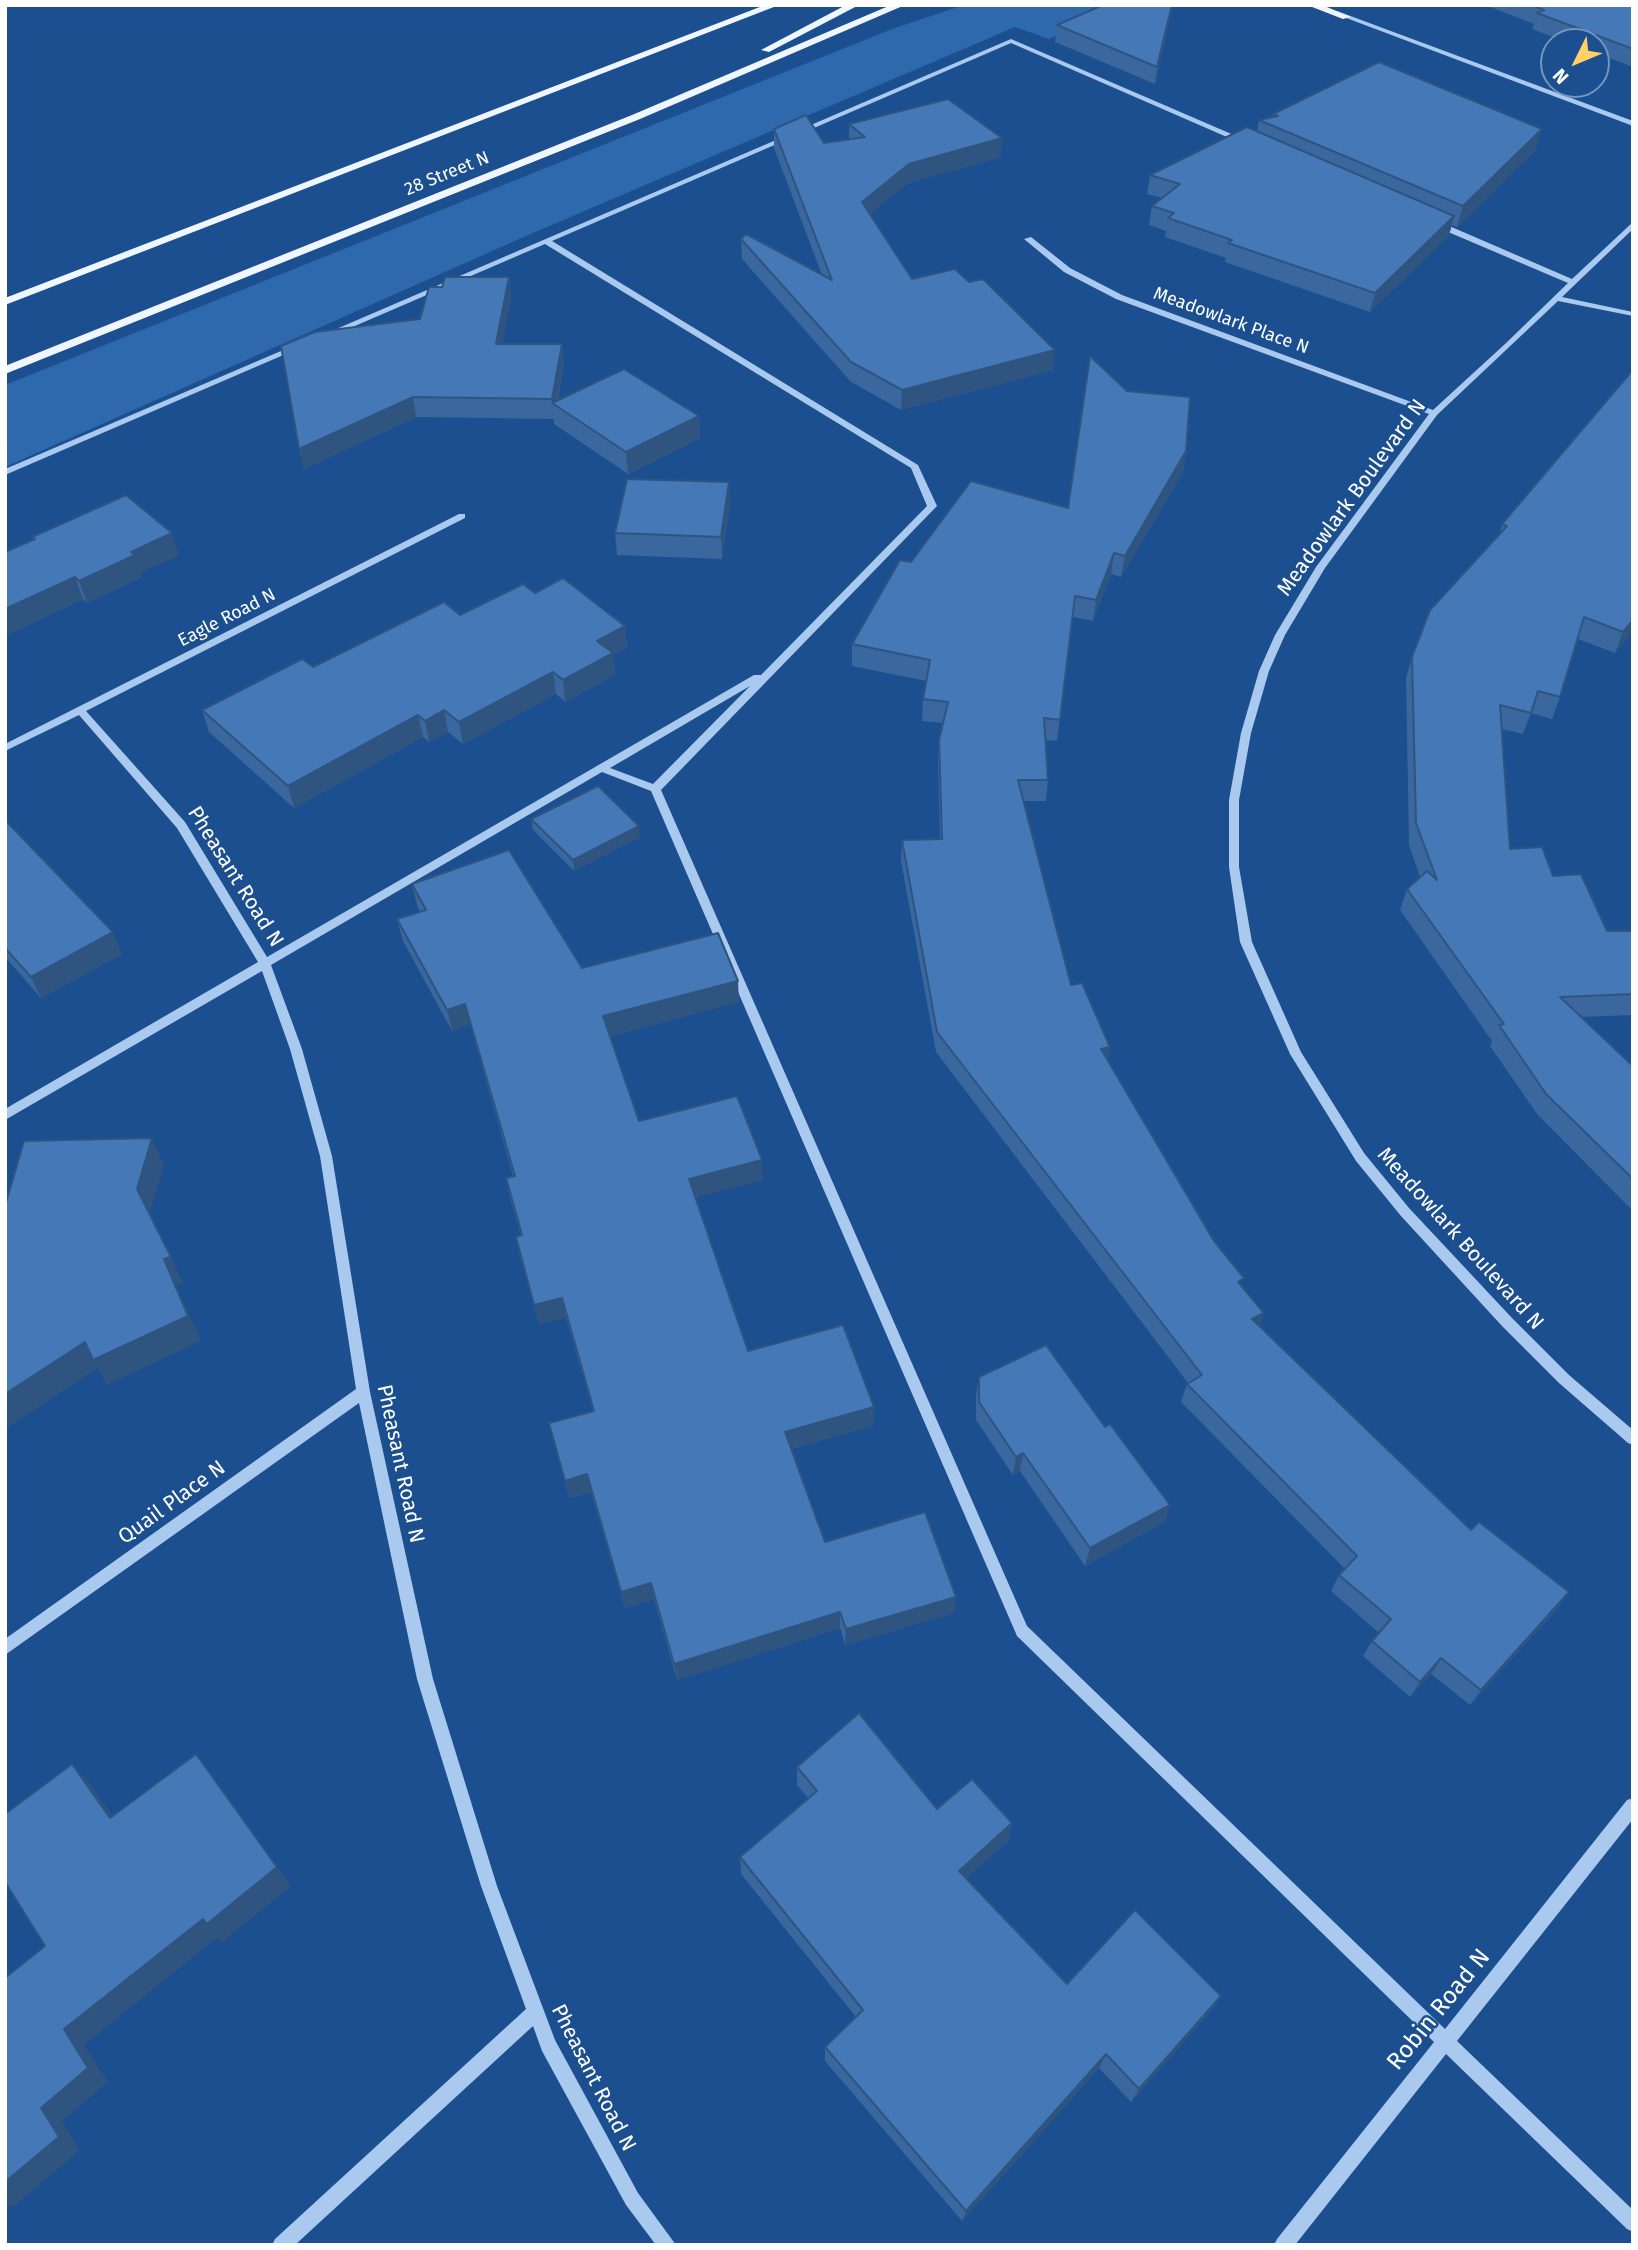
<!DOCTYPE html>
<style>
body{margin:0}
#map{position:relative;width:1638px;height:2250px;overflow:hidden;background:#1b4f8f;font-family:"Fira Sans",sans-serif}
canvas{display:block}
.frame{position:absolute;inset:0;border:7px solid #fff;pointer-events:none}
.north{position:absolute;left:1540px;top:28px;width:70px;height:70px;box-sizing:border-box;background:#1b4f8f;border:2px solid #7695bc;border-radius:50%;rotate:227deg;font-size:19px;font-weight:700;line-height:28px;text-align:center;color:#fff}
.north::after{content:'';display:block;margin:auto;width:24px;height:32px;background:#ffd166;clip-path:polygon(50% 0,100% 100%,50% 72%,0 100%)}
</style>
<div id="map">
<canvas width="1638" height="2250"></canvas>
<div class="frame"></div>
<div class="north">N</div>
</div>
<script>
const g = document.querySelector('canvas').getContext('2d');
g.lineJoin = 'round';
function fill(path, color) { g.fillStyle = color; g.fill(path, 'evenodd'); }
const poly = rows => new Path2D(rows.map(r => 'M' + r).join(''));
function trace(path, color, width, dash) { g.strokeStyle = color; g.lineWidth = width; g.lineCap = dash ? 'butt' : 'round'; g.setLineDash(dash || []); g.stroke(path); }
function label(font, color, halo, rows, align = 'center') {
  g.font = font + ' "Fira Sans",sans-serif'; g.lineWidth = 5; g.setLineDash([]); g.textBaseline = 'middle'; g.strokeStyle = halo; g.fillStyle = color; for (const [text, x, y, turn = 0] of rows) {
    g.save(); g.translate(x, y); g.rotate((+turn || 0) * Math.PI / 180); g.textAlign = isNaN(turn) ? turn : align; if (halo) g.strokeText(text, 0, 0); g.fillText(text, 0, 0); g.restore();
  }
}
fill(poly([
 [964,5,1125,5,1049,39,1015,27,526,236,5,467,5,385,892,29]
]), '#2e69ad');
fill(poly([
 [1333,11,1337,11,1633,121,1633,126,1333,13,1333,11],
 [1011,39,1250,142,1243,144,1011,43,552,241,918,465,937,506,661,790,1027,1626,1445,2029,1627,1800,1633,1798,1633,1819,1457,2041,1633,2210,1633,2232,1627,2229,1446,2054,1295,2245,1274,2245,1277,2239,1434,2042,1017,1636,651,791,602,772,271,965,302,1049,332,1156,370,1392,433,1679,497,1886,555,2040,638,2193,676,2245,656,2245,626,2205,542,2051,533,2026,295,2245,272,2245,275,2239,526,2009,481,1886,417,1679,359,1403,5,1655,5,1639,356,1389,320,1156,290,1049,262,971,5,1120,5,1109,258,962,177,828,79,715,5,751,5,744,459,514,465,514,465,518,86,711,185,822,267,957,754,675,761,675,927,506,911,468,545,244,327,338,320,336,1011,39],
 [750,686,653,784,610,768,750,686],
 [1434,222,1440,222,1572,279,1633,222,1633,229,1562,297,1633,312,1633,316,1558,301,1437,415,1325,568,1285,635,1269,671,1251,733,1239,800,1239,867,1252,942,1301,1052,1364,1153,1409,1208,1512,1318,1569,1375,1633,1430,1633,1445,1628,1443,1559,1383,1502,1326,1401,1216,1356,1161,1290,1054,1240,942,1229,867,1229,800,1241,733,1259,671,1275,635,1316,567,1429,414,1116,299,1064,272,1024,239,1031,237,1070,268,1122,295,1433,410,1505,344,1568,283,1434,226,1434,222],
 [295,345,302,347,5,475,5,469,295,345]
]), '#a9c9ee');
fill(poly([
 [765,5,779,5,5,305,5,298,765,5],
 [846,5,859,5,769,52,761,50,846,5],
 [891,5,905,5,640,119,5,374,5,366,632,115,891,5],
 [1307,5,1322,5,1351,17,1343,19,1307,5]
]), '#f0f6ff');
fill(poly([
 [1103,5,1173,5,1155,84,1055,42,1057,25],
 [1485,5,1633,5,1633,67,1596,53,1596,42,1566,42,1532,29,1534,24],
 [1273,114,1536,150,1457,227,1452,225,1449,235,1370,312,1225,262,1226,258,1165,237,1166,231,1149,225,1152,206,1162,198,1147,194,1150,175,1257,132,1259,120,1272,117],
 [849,124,1001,157,908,183,870,214,912,279,1053,370,901,410,851,382,742,259,741,239,822,275,774,148,774,129,824,143,849,139],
 [509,277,511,297,502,344,562,344,564,364,558,400,699,416,700,438,628,474,554,424,554,419,416,417,304,469,299,449,420,319,442,287],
 [1633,372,1633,631,1615,653,1578,639,1560,697,1552,719,1531,713,1523,734,1502,729,1510,849,1553,876,1607,931,1633,931,1633,1015,1581,1017,1633,1066,1633,1211,1537,1114,1490,1046,1492,1041,1400,910,1407,889,1420,877,1409,845,1406,678,1412,657,1499,535,1502,524],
 [1186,451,1183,472,1121,577,1111,574,1093,621,1073,617,1057,741,1046,740,1048,780,1046,801,1024,801,1071,985,1108,1061,1242,1286,1260,1327,1471,1530,1569,1592,1557,1609,1470,1705,1431,1674,1410,1697,1363,1656,1372,1641,1379,1633,1331,1591,1339,1575,1345,1569,1181,1402,1187,1384,1188,1383,936,1052,901,861,902,840,940,839,938,761,939,740,943,723,922,721,923,699,926,681,852,666,852,644,911,562,1068,508],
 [730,504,722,559,617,555,615,533],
 [32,537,179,555,140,572,142,577,87,603,83,599,5,636,5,552,33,540],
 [535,593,625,626,627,648,613,655,615,675,565,702,556,694,463,744,448,732,429,742,423,737,294,808,209,732,202,710,313,667,460,615],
 [531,819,640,837,574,871,533,830],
 [5,820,122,954,41,998,5,957],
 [412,884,582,968,739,1002,610,1036,639,1121,763,1180,696,1197,748,1351,874,1425,791,1449,825,1542,954,1613,845,1645,840,1628,677,1680,654,1599,625,1608,591,1492,569,1498,549,1423,593,1411,566,1317,539,1324,520,1257,516,1237,521,1236,510,1198,506,1178,513,1176,470,1024,452,1031,403,941,397,919,420,912,417,905],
 [979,1377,1105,1427,1170,1505,1164,1522,1085,1566,1020,1471,1013,1475,976,1420,976,1396],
 [797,1767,937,1809,1012,1823,1008,1841,966,1878,1067,1984,1221,1996,1211,2011,1131,2102,1099,2068,962,2221,825,2061,825,2047,856,2017,741,1874,740,1857,809,1799,797,1785]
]), '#3a679d');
fill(poly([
 [1172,5,1173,5,1155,84,1157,67],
 [1542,129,1536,150,1457,227,1463,206],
 [1002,138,1001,157,908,183,862,221,862,202,909,164],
 [1454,216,1449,235,1370,312,1375,293],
 [509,277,511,297,499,364,496,344],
 [562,344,564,364,556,406,552,403,552,399],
 [1055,350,1053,370,901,410,902,390],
 [413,397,416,417,304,469,299,449],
 [699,416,700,438,628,474,626,452],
 [1186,451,1183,472,1121,577,1125,556],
 [729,482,730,504,722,559,721,537],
 [172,533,179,555,140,572,142,577,87,603,79,581,131,552],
 [1114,553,1111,574,1093,621,1096,600],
 [75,577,83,599,5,636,5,609],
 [1633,620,1633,631,1615,653,1623,632],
 [625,626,627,648,613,655,615,675,565,702,563,680,597,641],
 [553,672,556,694,463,744,459,722],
 [444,710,448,732,429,742,425,721],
 [418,715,423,737,294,808,288,786],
 [639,826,640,837,574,871,573,860],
 [113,932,122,954,41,998,31,977],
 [738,981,739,1002,606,1037,603,1016],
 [465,1004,470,1024,452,1031,447,1010],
 [1110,1047,1107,1068,1101,1049],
 [152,1138,164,1165,149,1216,137,1189],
 [762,1160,763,1180,691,1199,689,1179],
 [171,1257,183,1283,176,1285,201,1341,107,1385,98,1368,5,1429,5,1394,164,1259],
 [562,1298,566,1317,539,1324,534,1305],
 [1264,1313,1258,1332,1252,1319],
 [874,1407,874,1425,786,1450,785,1432],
 [1023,1453,1020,1471,1013,1475,1016,1457],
 [587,1474,591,1492,569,1498,565,1481],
 [1170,1505,1164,1522,1085,1566,1090,1548],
 [651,1583,654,1599,625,1608,621,1592],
 [1569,1592,1557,1609,1470,1705,1481,1690],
 [956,1597,954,1613,845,1645,846,1629],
 [840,1612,840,1628,677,1680,674,1664],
 [1441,1658,1431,1674,1410,1697,1420,1682],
 [196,1754,291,1886,222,1942,218,1937,84,2045,108,2082,62,2121,80,2150,13,2207,5,2204,5,2182,41,2108,64,2029],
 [72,1764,91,1785,128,1838,110,1818],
 [1012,1823,1008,1841,956,1888,959,1871],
 [1221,1996,1211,2011,1131,2102,1139,2089],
 [1106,2054,1099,2068,962,2221,966,2211]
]), '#305480');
const building = poly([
 [1103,5,1172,5,1157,67,1057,25,1103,5],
 [1532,5,1633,5,1633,49,1537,13,1544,10,1532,5],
 [1379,62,1542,129,1463,206,1259,120,1278,116,1273,114,1379,62],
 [948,99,1002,138,909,164,862,202,912,279,955,269,969,282,983,279,1055,350,902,390,851,362,741,239,746,234,832,280,774,129,806,115,824,143,865,137,849,124,948,99],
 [1247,127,1454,216,1375,293,1228,243,1232,240,1168,218,1174,213,1152,206,1180,184,1150,175,1247,127],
 [445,277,509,277,496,344,562,344,552,399,413,397,299,449,281,346,315,332,420,319,429,287,442,287,445,277],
 [1090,356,1127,391,1190,397,1186,451,1125,556,1114,553,1096,600,1075,596,1060,720,1044,718,1048,780,1018,780,1071,985,1082,983,1110,1047,1101,1049,1214,1241,1244,1278,1238,1282,1264,1313,1252,1319,1471,1530,1479,1522,1569,1592,1481,1690,1441,1658,1420,1682,1372,1641,1391,1619,1339,1575,1357,1556,1187,1384,1202,1375,937,1032,902,840,942,839,939,740,948,702,923,699,930,660,852,644,900,560,911,562,971,481,1068,508,1090,356],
 [624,369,699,416,626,452,552,403,624,369],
 [1631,372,1633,372,1633,620,1623,632,1584,617,1560,697,1538,691,1531,713,1500,705,1510,849,1542,847,1553,876,1581,874,1607,931,1633,931,1633,994,1560,997,1633,1066,1633,1179,1546,1094,1499,1025,1504,1024,1407,889,1427,871,1437,880,1416,823,1412,657,1430,610,1507,526,1502,524,1631,372],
 [627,479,729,482,721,537,615,533,627,479],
 [126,495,172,533,131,552,135,555,79,581,75,577,5,609,5,552,35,539,32,537,126,495],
 [563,578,625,626,597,641,613,653,563,680,553,672,459,722,444,710,425,721,418,715,288,786,202,710,302,659,313,667,444,602,460,615,523,584,535,593,563,578],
 [598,786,639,826,573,860,531,819,598,786],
 [5,820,113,932,31,977,5,948,5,820],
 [509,850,582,968,718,933,738,981,603,1016,639,1121,737,1096,762,1160,689,1179,748,1351,843,1325,874,1407,785,1432,825,1542,925,1512,956,1597,846,1629,840,1612,674,1664,651,1583,621,1592,587,1474,565,1481,549,1423,594,1411,562,1298,534,1305,516,1237,522,1235,506,1178,515,1176,465,1004,447,1010,397,919,426,910,412,884,509,850],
 [152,1138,137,1189,171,1257,164,1259,188,1316,93,1360,85,1342,5,1394,5,1206,24,1141,152,1138],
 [1046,1345,1105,1427,1110,1424,1170,1505,1090,1548,1023,1453,1016,1457,979,1402,979,1377,1046,1345],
 [859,1713,937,1809,972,1779,1012,1823,959,1871,1067,1984,1135,1910,1221,1996,1139,2089,1106,2054,966,2211,825,2047,863,2010,740,1857,817,1791,797,1767,859,1713],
 [196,1754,277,1867,207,1924,203,1919,64,2029,88,2068,41,2108,59,2137,5,2182,5,1978,45,1946,5,1882,5,1814,72,1764,110,1818,196,1754]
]);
fill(building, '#4478b7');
trace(building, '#305480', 2);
label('18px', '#fff', '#1b4f8f', [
 ["28 Street N",447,174,-22],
 ["Meadowlark Place N",1231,321,20],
 ["Eagle Road N",227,618,-27]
]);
label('21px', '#fff', '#1b4f8f', [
 ["Meadowlark Boulevard N",1352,498,-54],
 ["Pheasant Road N",235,877,58],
 ["Meadowlark Boulevard N",1460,1239,48],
 ["Pheasant Road N",400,1464,78],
 ["Quail Place N",172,1503,-36],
 ["Pheasant Road N",593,2078,63]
]);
label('24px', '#fff', '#1b4f8f', [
 ["Robin Road N",1439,2010,-51]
]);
</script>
